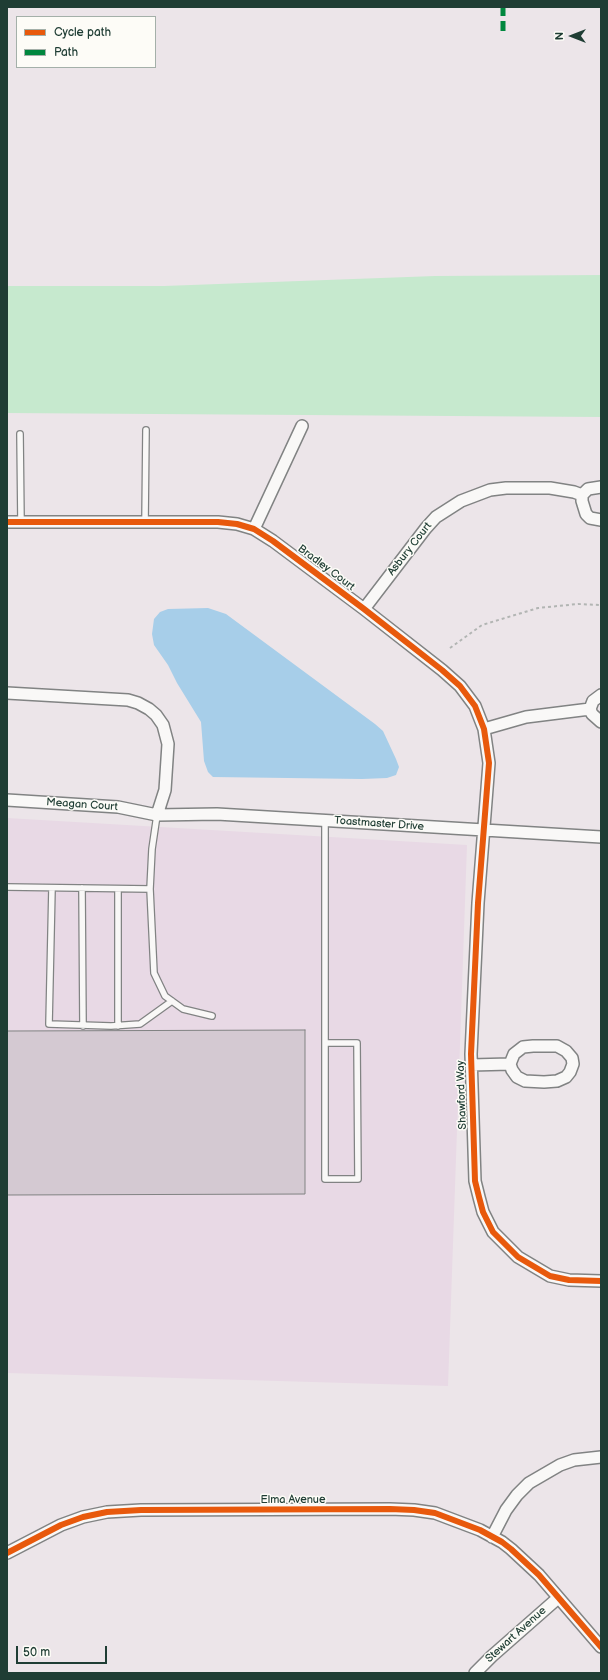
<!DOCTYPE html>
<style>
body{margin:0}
#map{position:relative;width:608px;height:1680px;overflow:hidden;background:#ece5e9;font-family:"Balsamiq Sans",sans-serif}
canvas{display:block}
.frame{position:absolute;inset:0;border:8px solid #1f3d34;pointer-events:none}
.legend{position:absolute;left:16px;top:16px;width:140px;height:52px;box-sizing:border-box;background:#fdfcf7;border:1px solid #a4b0a9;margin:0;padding:5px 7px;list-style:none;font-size:12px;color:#1f3d34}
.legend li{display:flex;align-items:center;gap:8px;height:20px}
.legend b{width:20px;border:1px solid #a4b0a9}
.north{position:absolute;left:552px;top:16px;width:40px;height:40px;-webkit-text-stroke:3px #fdfcf7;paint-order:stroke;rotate:270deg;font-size:11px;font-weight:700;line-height:16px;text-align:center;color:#1f3d34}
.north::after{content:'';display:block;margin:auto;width:14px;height:18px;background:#1f3d34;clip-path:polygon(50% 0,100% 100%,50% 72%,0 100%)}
.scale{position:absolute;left:16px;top:1646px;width:91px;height:18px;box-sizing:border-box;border:2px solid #1f3d34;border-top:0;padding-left:5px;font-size:12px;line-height:14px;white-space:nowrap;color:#1f3d34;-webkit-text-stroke:3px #fdfcf7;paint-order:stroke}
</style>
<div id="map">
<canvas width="608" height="1680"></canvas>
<div class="frame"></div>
<ul class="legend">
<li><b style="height:5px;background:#e8590c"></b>Cycle path</li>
<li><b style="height:5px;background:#00873e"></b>Path</li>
</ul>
<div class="north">N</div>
<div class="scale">50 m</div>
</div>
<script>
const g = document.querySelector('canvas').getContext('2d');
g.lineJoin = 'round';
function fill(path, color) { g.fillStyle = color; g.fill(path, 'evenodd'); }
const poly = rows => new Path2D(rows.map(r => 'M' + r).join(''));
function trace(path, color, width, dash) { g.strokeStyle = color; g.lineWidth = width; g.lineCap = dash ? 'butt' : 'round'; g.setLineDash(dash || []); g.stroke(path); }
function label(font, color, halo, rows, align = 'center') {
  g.font = font + ' "Balsamiq Sans",sans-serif'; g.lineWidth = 3; g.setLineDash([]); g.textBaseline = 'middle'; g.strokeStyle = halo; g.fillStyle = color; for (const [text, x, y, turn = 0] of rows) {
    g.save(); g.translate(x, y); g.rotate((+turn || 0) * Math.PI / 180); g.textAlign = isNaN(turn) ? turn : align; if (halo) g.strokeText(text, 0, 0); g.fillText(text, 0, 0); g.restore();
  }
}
fill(poly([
 [7,818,467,845,448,1386,7,1373]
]), '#e8d9e5');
fill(poly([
 [601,275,601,417,7,413,7,286,164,286,435,276]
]), '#c6e9ce');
fill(poly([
 [208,608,226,614,375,724,383,731,396,759,399,767,396,775,387,778,362,779,213,777,208,772,204,761,201,722,177,683,168,665,154,645,152,634,154,619,160,612,168,609]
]), '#a7cee9');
const building = poly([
 [305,1030,305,1194,7,1195,7,1031,305,1030]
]);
fill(building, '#d4c9d2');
trace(building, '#818383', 1);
const service = poly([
 [20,434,21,522],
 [145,522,146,430],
 [157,815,152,849,150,889,154,973,165,996,183,1009,212,1016],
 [325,821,325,1179,358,1179,357,1043,325,1043],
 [7,887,150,889],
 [52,888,49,1024,111,1026,140,1024,172,1001],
 [82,888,83,1026],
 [118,889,118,1026]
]);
const minor = poly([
 [601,487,588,489,582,495,582,501,586,514,590,518,601,520],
 [7,522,218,522,237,524,254,529,273,541,364,609,442,670,460,686,475,706,484,729,489,763,478,903,471,1054,475,1181,479,1197,483,1212,493,1232,518,1257,550,1276,569,1280,601,1281],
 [254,529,302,426],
 [364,609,426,528,436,517,461,501,490,490,506,488,550,488,574,492,582,495],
 [7,693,128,700,138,703,149,709,156,715,163,725,168,744,165,790,157,815],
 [601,695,593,701,590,709,592,714,601,722],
 [484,729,526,717,590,709],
 [7,800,118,807,157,815,217,814,601,837],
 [533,1046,557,1046,566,1051,572,1058,573,1064,570,1072,566,1077,557,1081,544,1082,525,1081,517,1077,512,1070,510,1064,514,1054,523,1047,533,1046],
 [471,1065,510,1064],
 [492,1537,506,1510,517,1495,529,1483,560,1465,574,1460,601,1457],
 [7,1553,61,1525,83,1517,107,1512,141,1510,390,1509,414,1510,435,1513,480,1530,502,1542,511,1549,539,1575,601,1647],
 [475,1673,492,1656,558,1598]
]);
trace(service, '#818383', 8);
trace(minor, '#818383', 14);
trace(poly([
 [450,648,482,625,538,608,578,604,601,605]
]), '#b2b5b3', 2, [3, 3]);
trace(service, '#f9f8f7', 5.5);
trace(minor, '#f9f8f7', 11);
trace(poly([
 [503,31,503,7]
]), '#00873e', 5, [10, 5]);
trace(poly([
 [7,522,218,522,237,524,254,529,273,541,364,609,442,670,460,686,475,706,484,729,489,763,478,903,471,1054,475,1181,479,1197,483,1212,493,1232,518,1257,550,1276,569,1280,601,1281],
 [7,1553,61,1525,83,1517,107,1512,141,1510,390,1509,414,1510,435,1513,480,1530,502,1542,511,1549,539,1575,601,1647]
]), '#e8590c', 6);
label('11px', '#1f3d34', '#fdfcf7', [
 ["Asbury Court",410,549,-52],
 ["Bradley Court",326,568,37],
 ["Meagan Court",82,805,4],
 ["Toastmaster Drive",379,824,4],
 ["Shawford Way",462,1095,-92],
 ["Elma Avenue",293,1500],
 ["Stewart Avenue",516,1635,-42]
]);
</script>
